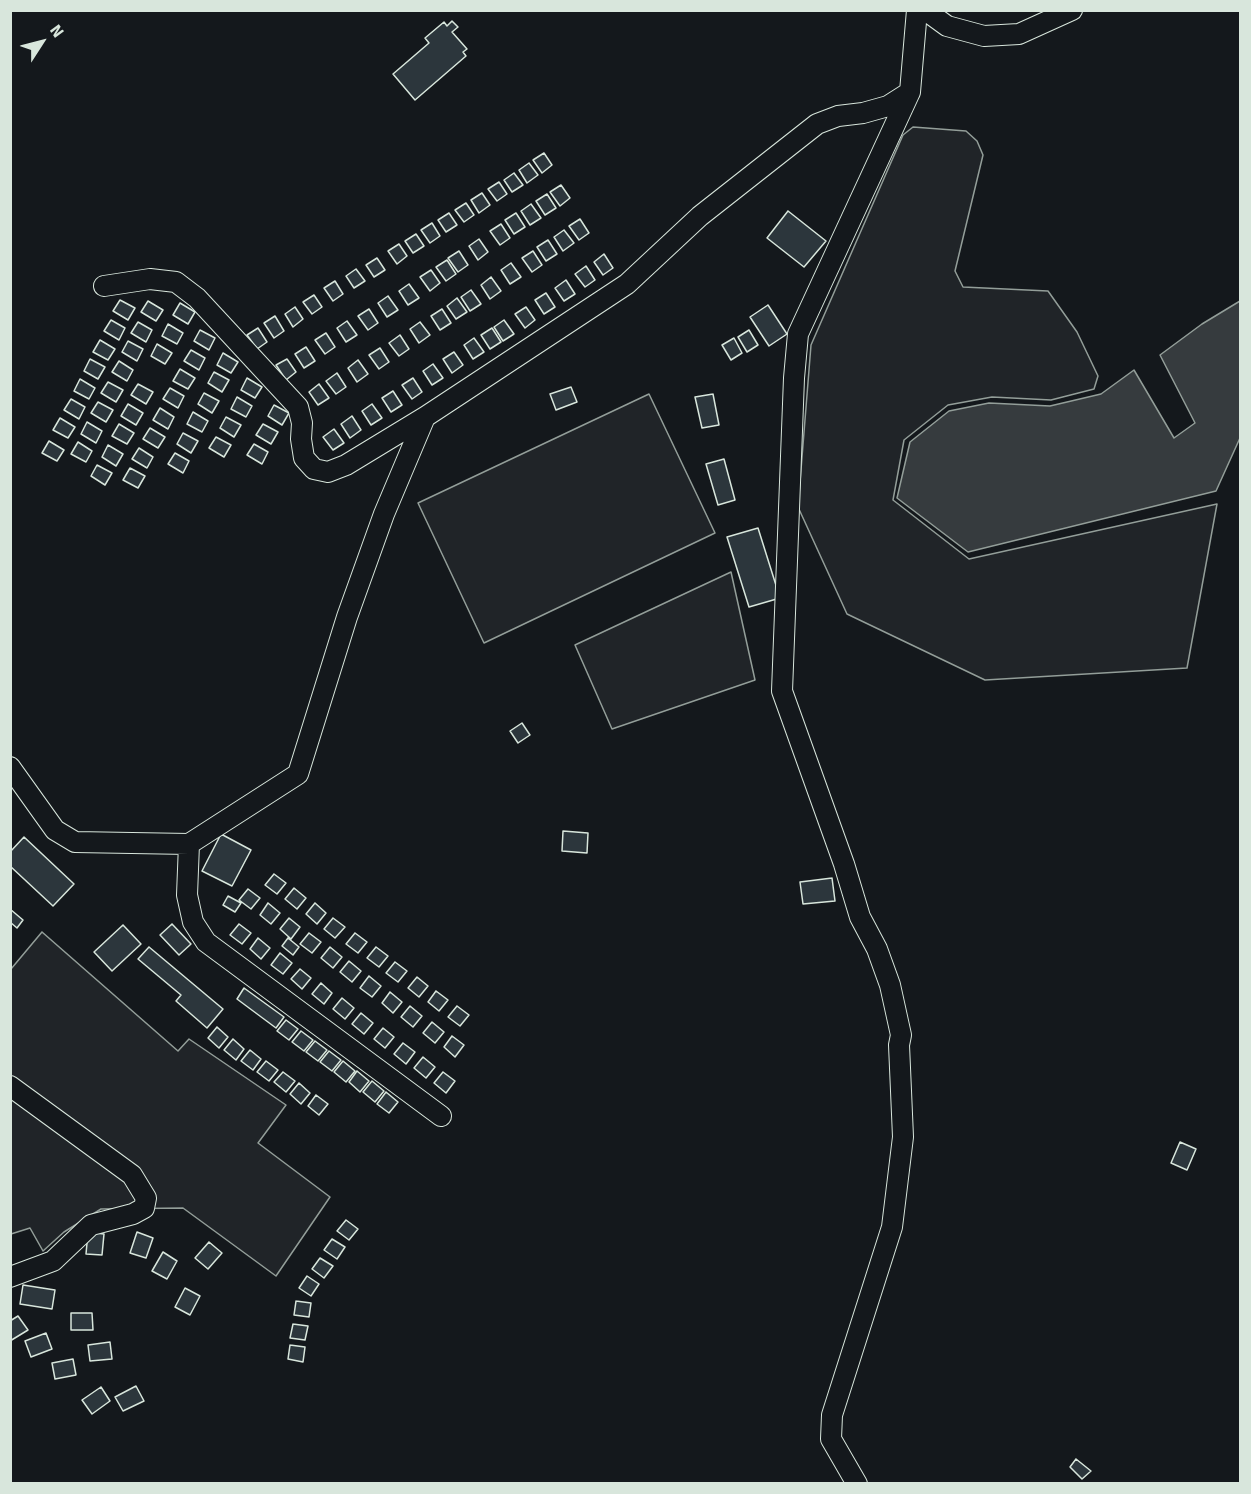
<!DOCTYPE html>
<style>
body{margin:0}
#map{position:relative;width:1251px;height:1494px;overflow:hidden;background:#14181c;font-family:Signika,sans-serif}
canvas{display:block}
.frame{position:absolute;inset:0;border:12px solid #d8e6dc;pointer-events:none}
.north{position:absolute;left:12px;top:12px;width:60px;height:60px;-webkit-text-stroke:4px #14181c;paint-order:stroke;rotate:54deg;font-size:16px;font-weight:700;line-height:24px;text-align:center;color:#d8e6dc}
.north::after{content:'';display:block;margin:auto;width:21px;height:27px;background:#d8e6dc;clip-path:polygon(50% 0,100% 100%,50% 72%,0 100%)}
</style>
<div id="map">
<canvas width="1251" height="1494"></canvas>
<div class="frame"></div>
<div class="north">N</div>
</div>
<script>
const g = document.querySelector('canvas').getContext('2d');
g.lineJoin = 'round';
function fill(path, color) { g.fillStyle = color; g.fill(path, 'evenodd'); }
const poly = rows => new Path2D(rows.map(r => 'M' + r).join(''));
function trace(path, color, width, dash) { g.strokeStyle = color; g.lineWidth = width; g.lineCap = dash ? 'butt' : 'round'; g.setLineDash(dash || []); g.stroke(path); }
const green = poly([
 [913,127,966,131,977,141,983,155,955,271,963,287,1048,291,1077,332,1098,376,1094,389,1051,400,992,397,948,405,904,440,893,500,969,559,1217,504,1187,668,985,680,847,614,798,507,811,345,903,135,913,127],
 [649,394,715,533,484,643,418,503,649,394],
 [731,572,755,680,612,729,575,645,731,572],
 [42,932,178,1051,189,1039,286,1105,258,1143,330,1197,276,1276,183,1208,101,1209,64,1232,43,1251,30,1228,11,1234,11,969,42,932]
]);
fill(green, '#202428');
trace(green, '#939e99', 1.5);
const water = poly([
 [1240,301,1240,438,1216,491,968,552,897,498,910,442,949,411,989,403,1050,406,1101,394,1134,370,1174,438,1195,423,1160,355,1202,324,1240,301]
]);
fill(water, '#363b3e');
trace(water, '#939e99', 1.5);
const building = poly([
 [452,21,458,27,452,32,467,49,463,52,466,56,415,100,393,74,429,43,425,38,444,22,447,26,452,21],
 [544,153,552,165,542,173,533,160,544,153],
 [529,163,538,175,527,183,519,170,529,163],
 [514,173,523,185,512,192,504,180,514,173],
 [499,182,507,194,497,201,488,189,499,182],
 [561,185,570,198,560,206,550,192,561,185],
 [482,193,490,205,479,213,471,200,482,193],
 [547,194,556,208,545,215,536,201,547,194],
 [466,203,474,215,464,222,455,210,466,203],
 [531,204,541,218,530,225,521,211,531,204],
 [788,211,826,241,804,267,767,238,788,211],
 [449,213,457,225,446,232,438,220,449,213],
 [516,213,525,227,514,234,505,220,516,213],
 [580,219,589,233,579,240,569,226,580,219],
 [432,223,440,236,430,243,421,230,432,223],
 [501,224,510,238,500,245,490,231,501,224],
 [564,230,574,243,563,251,554,237,564,230],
 [416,234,424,246,413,253,405,241,416,234],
 [479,239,488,252,478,260,469,246,479,239],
 [548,240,557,254,546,261,537,247,548,240],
 [399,244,407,256,397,264,388,251,399,244],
 [459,251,468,265,458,272,448,258,459,251],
 [533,251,542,265,532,272,522,258,533,251],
 [604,254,613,268,603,275,594,262,604,254],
 [377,258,385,270,374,277,366,265,377,258],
 [447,260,456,274,446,281,436,267,447,260],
 [511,263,521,277,510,284,501,270,511,263],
 [586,266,595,280,585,287,575,274,586,266],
 [356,269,365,281,354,288,346,276,356,269],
 [431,270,440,283,430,291,420,277,431,270],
 [491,277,501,291,490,299,481,285,491,277],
 [566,280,575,294,564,301,555,288,566,280],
 [335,281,343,294,333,301,324,288,335,281],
 [409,284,419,298,408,305,399,291,409,284],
 [471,290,481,304,470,311,461,297,471,290],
 [546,293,555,307,544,314,535,300,546,293],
 [314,295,322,307,312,314,303,302,314,295],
 [388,296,398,310,387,317,378,303,388,296],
 [457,298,467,312,456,319,447,306,457,298],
 [120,300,135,308,128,320,113,311,120,300],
 [148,301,163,310,156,321,141,312,148,301],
 [180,303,195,312,188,324,173,315,180,303],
 [768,305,787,334,769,346,750,317,768,305],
 [295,307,303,319,293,327,285,314,295,307],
 [526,307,535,320,525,328,515,314,526,307],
 [369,309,378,323,368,330,358,316,369,309],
 [442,309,451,323,440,330,431,316,442,309],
 [275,316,284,331,274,338,264,323,275,316],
 [111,320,125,328,119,340,104,331,111,320],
 [504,320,514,334,503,341,494,327,504,320],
 [347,321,357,335,346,342,337,328,347,321],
 [138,322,152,330,146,342,131,333,138,322],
 [420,322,430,335,419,343,410,329,420,322],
 [168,324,183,333,177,344,162,336,168,324],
 [258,328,267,342,257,349,247,335,258,328],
 [492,328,501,342,490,349,481,335,492,328],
 [200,330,215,338,209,350,194,341,200,330],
 [749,330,758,345,747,352,738,337,749,330],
 [326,333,335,347,325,354,315,340,326,333],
 [400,335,409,349,399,356,389,343,400,335],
 [474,338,484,352,473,359,464,345,474,338],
 [734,338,742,353,731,360,722,345,734,338],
 [100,340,115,349,108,360,93,352,100,340],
 [128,341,143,349,137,361,122,352,128,341],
 [157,344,172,353,165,364,151,356,157,344],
 [306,347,315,361,304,368,295,354,306,347],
 [380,348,389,362,379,369,369,355,380,348],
 [191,350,205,358,199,370,184,361,191,350],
 [454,352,463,365,452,373,443,359,454,352],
 [223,353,238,362,231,373,217,365,223,353],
 [90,359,105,367,98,379,84,371,90,359],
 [287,359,296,372,286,380,276,365,287,359],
 [358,360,368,374,357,382,348,368,358,360],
 [119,361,133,370,127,381,112,372,119,361],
 [433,364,443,378,432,385,423,371,433,364],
 [180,369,195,378,188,389,173,381,180,369],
 [214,372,229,380,222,392,208,383,214,372],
 [337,373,346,387,336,394,326,381,337,373],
 [247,378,262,387,255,398,241,390,247,378],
 [413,378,422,392,412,399,402,385,413,378],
 [80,379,95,388,89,399,74,391,80,379],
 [108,382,123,390,116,402,101,393,108,382],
 [138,384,153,392,146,404,131,395,138,384],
 [319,384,329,398,318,405,309,392,319,384],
 [571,387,577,402,556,410,550,394,571,387],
 [170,388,184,396,178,408,163,399,170,388],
 [393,391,402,405,391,412,382,398,393,391],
 [204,393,219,401,212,413,198,404,204,393],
 [713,394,719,425,702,428,695,397,713,394],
 [237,397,252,406,246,417,231,409,237,397],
 [71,399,85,407,79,419,64,410,71,399],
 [98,402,113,410,106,422,91,413,98,402],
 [128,404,143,413,136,425,121,416,128,404],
 [372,404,382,418,371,425,362,411,372,404],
 [274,405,289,413,282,425,268,416,274,405],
 [160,408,174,417,168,429,153,420,160,408],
 [193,412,208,421,202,432,187,424,193,412],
 [352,416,361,430,350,438,341,424,352,416],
 [226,417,241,425,234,437,220,428,226,417],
 [60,418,75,427,68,438,53,430,60,418],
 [87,422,102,431,96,443,81,434,87,422],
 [119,424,134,433,127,444,112,436,119,424],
 [263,424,278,432,271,444,256,435,263,424],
 [150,428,165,437,158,448,143,439,150,428],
 [334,429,344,443,333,450,323,437,334,429],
 [183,433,198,441,191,453,177,444,183,433],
 [216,437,231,445,224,457,209,448,216,437],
 [49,441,64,450,57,461,42,453,49,441],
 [78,442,92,451,86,462,71,454,78,442],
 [254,444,268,452,262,464,247,455,254,444],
 [108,445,123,454,116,466,102,457,108,445],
 [139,448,153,457,147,468,132,459,139,448],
 [175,453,189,461,183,473,168,464,175,453],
 [724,459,735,500,718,505,706,464,724,459],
 [97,465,112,473,105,485,91,476,97,465],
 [130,468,145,476,138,488,123,480,130,468],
 [758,528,780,598,749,607,727,537,758,528],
 [522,723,530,735,518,743,510,731,522,723],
 [563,831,588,833,587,853,562,851,563,831],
 [221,834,251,850,232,886,202,871,221,834],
 [24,837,74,884,53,906,10,866,10,852,24,837],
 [274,874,286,883,277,894,265,885,274,874],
 [832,878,835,901,803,904,800,882,832,878],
 [294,888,306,898,297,909,285,899,294,888],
 [248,889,260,898,251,909,239,900,248,889],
 [228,896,241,903,235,912,223,905,228,896],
 [268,903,280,913,271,924,260,915,268,903],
 [315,903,326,913,317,924,306,914,315,903],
 [10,909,23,920,17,928,10,922,10,909],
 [289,918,300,927,291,939,280,929,289,918],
 [333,918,345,927,335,938,324,929,333,918],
 [172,924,191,944,179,955,160,935,172,924],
 [239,924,251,933,242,944,230,935,239,924],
 [123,925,141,944,112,971,94,952,123,925],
 [309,933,321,942,312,953,300,944,309,933],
 [355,933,367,942,358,953,346,944,355,933],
 [258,938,270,948,261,959,250,949,258,938],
 [288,938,299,947,293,955,282,946,288,938],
 [149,947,223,1009,207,1028,176,1001,181,995,138,959,149,947],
 [330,947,342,957,333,968,321,958,330,947],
 [376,947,388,956,379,967,367,958,376,947],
 [280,953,292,963,283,974,271,965,280,953],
 [349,961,361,971,352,982,340,972,349,961],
 [395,962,407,971,398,982,386,973,395,962],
 [300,969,311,978,302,989,291,979,300,969],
 [369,976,381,986,372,997,360,988,369,976],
 [417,977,428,986,419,997,408,988,417,977],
 [321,983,332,993,324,1004,312,994,321,983],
 [244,988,284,1017,276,1028,237,999,244,988],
 [436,991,448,1000,439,1011,428,1002,436,991],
 [390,992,402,1002,393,1013,382,1003,390,992],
 [342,998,354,1008,345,1019,333,1009,342,998],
 [410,1006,422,1016,413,1027,401,1017,410,1006],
 [457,1006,469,1015,460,1026,448,1017,457,1006],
 [361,1013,373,1023,364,1034,352,1024,361,1013],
 [286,1020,298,1029,289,1040,277,1031,286,1020],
 [432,1022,444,1032,435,1043,423,1033,432,1022],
 [217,1027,228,1037,219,1048,208,1038,217,1027],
 [383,1028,394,1037,385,1048,374,1039,383,1028],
 [301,1031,313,1040,304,1051,292,1042,301,1031],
 [452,1036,464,1045,455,1057,444,1047,452,1036],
 [233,1039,244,1049,236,1060,224,1050,233,1039],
 [315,1041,327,1050,318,1061,306,1052,315,1041],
 [403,1043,415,1052,406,1064,394,1054,403,1043],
 [250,1050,261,1059,253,1070,241,1061,250,1050],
 [329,1051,341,1060,332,1071,320,1062,329,1051],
 [423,1057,435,1067,426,1078,414,1068,423,1057],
 [266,1061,278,1070,269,1081,257,1072,266,1061],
 [343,1061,355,1071,346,1082,334,1072,343,1061],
 [357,1071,369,1081,360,1092,349,1082,357,1071],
 [283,1072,295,1081,286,1092,274,1082,283,1072],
 [443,1072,455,1081,446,1093,434,1083,443,1072],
 [372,1081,384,1091,375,1102,363,1092,372,1081],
 [299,1083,310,1093,301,1104,290,1094,299,1083],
 [386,1092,398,1102,389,1113,377,1104,386,1092],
 [316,1095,328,1104,319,1115,308,1106,316,1095],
 [1180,1142,1196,1149,1187,1170,1171,1163,1180,1142],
 [346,1220,358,1229,349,1240,337,1231,346,1220],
 [88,1232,104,1234,102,1255,86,1254,88,1232],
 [137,1232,153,1238,146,1258,130,1253,137,1232],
 [332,1239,345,1247,337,1259,324,1250,332,1239],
 [209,1242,222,1253,208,1269,195,1258,209,1242],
 [163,1252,177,1261,167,1279,152,1271,163,1252],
 [320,1258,333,1266,324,1278,312,1269,320,1258],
 [307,1276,319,1284,311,1296,299,1288,307,1276],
 [23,1285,55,1290,52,1309,20,1304,23,1285],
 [185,1288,200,1296,190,1315,175,1307,185,1288],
 [296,1301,311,1303,309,1317,294,1315,296,1301],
 [71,1313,92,1313,93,1330,71,1330,71,1313],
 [18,1316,28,1330,10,1341,10,1321,18,1316],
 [293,1324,308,1326,305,1340,290,1338,293,1324],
 [46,1333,52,1349,31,1357,25,1341,46,1333],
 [110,1342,112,1359,90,1361,88,1345,110,1342],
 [290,1345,305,1347,303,1362,288,1359,290,1345],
 [73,1359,76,1375,55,1379,52,1363,73,1359],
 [136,1386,144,1401,123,1411,115,1397,136,1386],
 [101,1387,110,1401,92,1414,82,1400,101,1387],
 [1076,1459,1091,1471,1082,1479,1070,1467,1076,1459]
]);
fill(building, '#2c363c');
trace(building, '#d8e6dc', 1.5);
const minor = poly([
 [925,10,947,26,984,36,1019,34,1072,10],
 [104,286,150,279,176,282,197,298,298,407,302,423,301,439,304,458,314,469,328,472,346,465,425,417],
 [10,767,55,830,75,842,189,844],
 [10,1086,132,1175,146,1198,144,1208,133,1214,91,1225,53,1261,10,1277],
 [441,1116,206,942,193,922,187,895,189,844,298,774,347,617,384,514,425,417,627,284,700,216,817,124,838,116,863,113,888,106,910,92],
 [857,1484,831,1439,832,1415,892,1227,903,1137,899,1045,901,1035,890,985,877,949,860,917,844,864,782,691,794,378,798,334,910,92,917,10]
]);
trace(minor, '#d8e6dc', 22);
trace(minor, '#14181c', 20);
</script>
